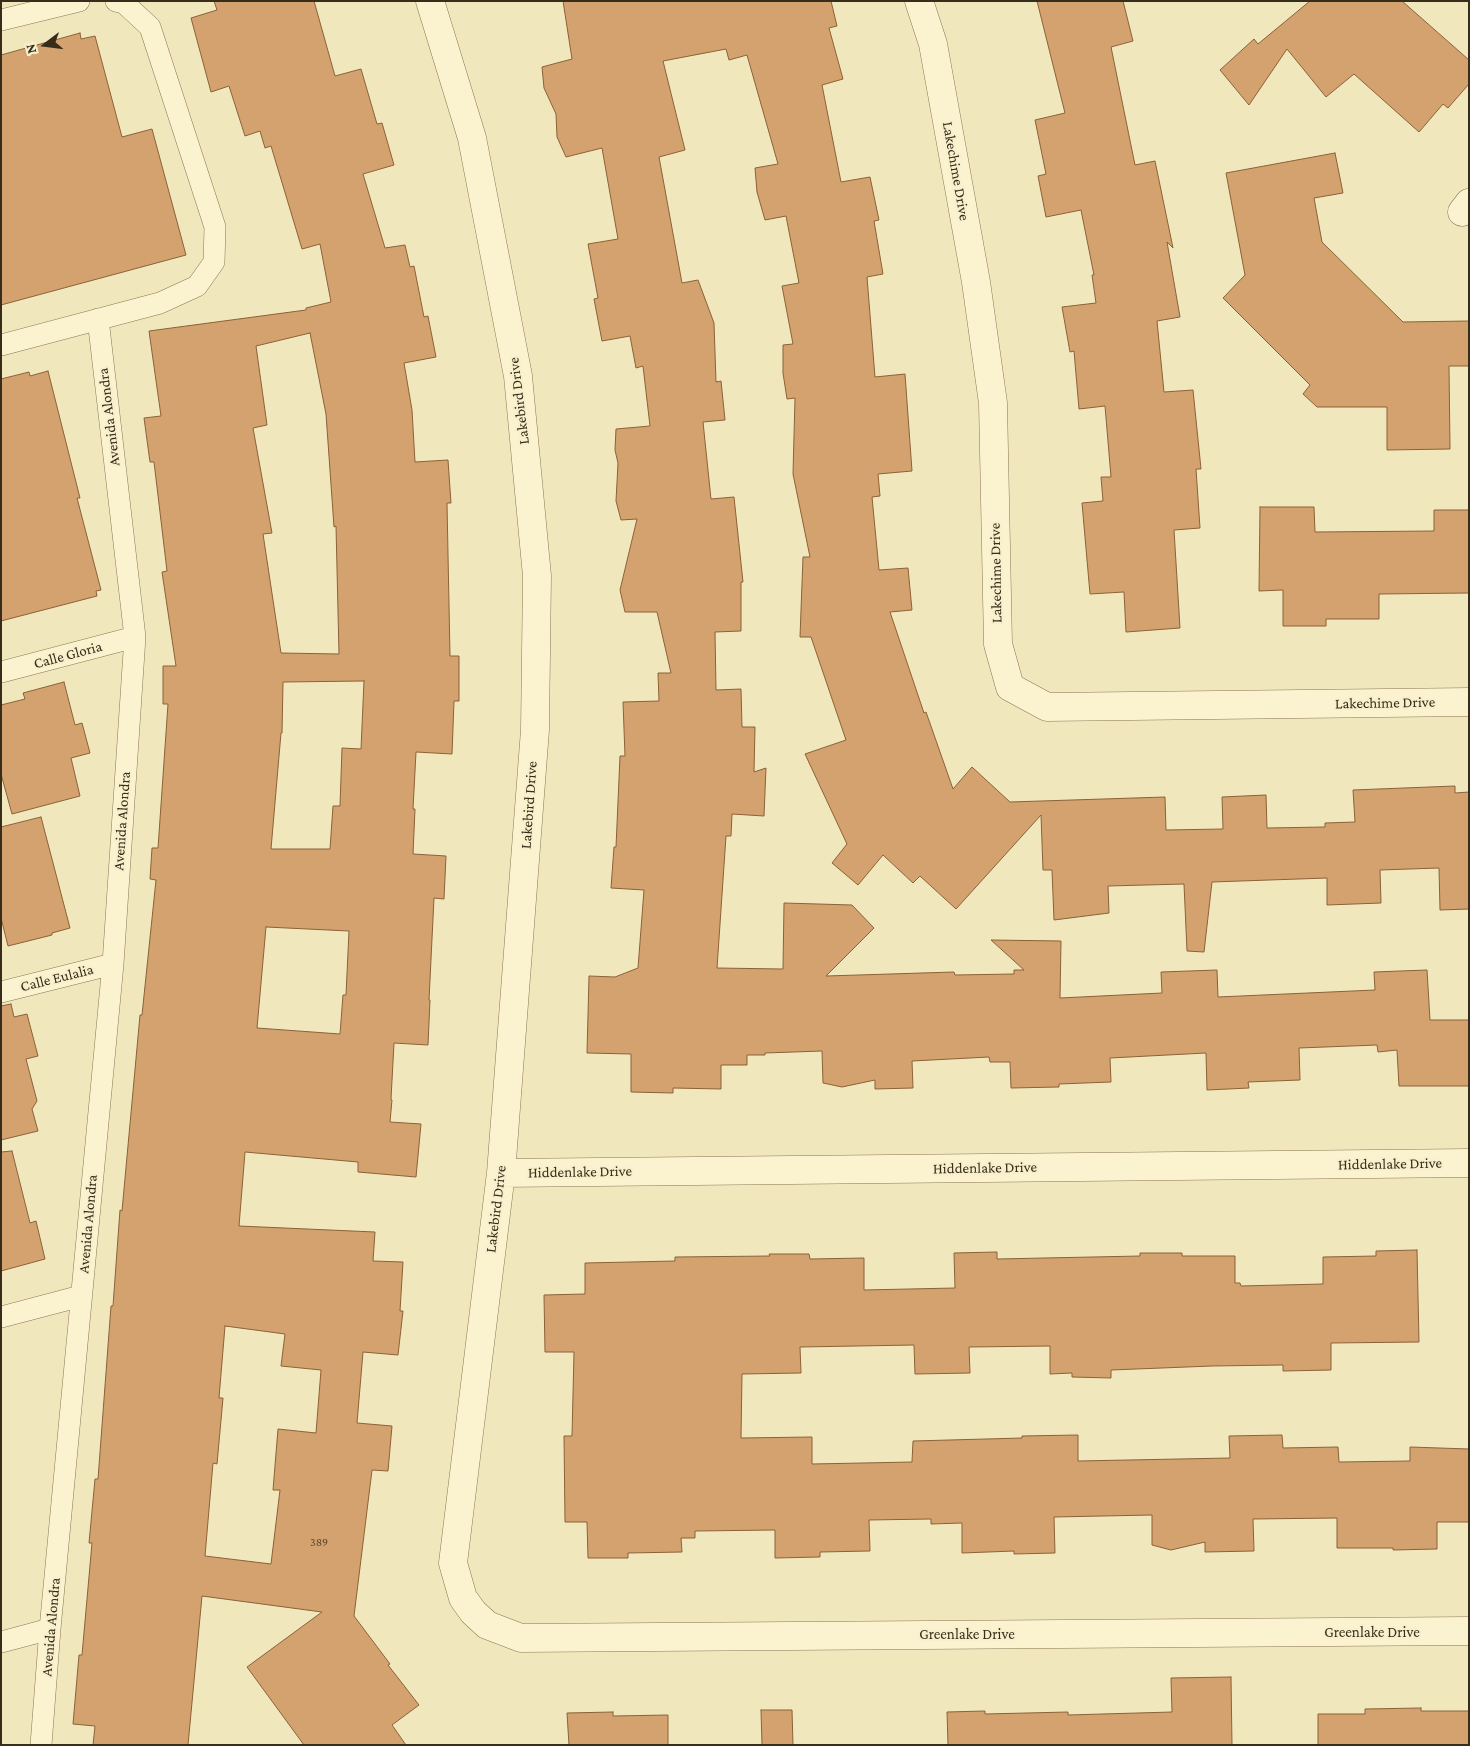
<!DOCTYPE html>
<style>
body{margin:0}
#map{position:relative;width:1470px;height:1746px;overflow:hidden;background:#f1e7bc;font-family:"Crimson Pro",serif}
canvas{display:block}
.frame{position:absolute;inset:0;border:2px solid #382c1a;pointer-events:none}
.north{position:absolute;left:20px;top:20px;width:50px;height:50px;-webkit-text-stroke:4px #f8f0cc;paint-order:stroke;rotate:255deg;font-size:14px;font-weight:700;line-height:20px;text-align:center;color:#382c1a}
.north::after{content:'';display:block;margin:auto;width:18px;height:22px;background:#382c1a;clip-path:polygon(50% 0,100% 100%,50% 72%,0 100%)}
</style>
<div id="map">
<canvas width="1470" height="1746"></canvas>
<div class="frame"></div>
<div class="north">N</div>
</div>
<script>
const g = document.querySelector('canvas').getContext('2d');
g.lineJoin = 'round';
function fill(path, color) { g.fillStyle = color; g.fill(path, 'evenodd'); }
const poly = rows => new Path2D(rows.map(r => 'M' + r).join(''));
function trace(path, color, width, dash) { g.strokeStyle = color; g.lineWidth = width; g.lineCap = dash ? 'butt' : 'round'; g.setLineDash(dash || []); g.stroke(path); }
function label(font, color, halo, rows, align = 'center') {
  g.font = font + ' "Crimson Pro",serif'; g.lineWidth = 4.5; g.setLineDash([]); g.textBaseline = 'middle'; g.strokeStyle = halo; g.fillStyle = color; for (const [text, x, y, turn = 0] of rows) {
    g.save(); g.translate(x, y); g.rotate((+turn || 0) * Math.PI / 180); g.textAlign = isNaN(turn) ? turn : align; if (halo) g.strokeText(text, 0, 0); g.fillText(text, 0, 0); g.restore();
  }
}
const building = poly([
 [214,1,314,1,335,76,361,69,377,124,382,123,394,165,363,174,385,248,405,245,410,267,414,266,424,317,428,316,436,357,404,363,412,410,415,462,448,460,451,503,447,503,450,656,459,656,459,701,454,701,452,754,416,752,413,809,415,809,413,854,446,856,444,899,434,898,429,1000,430,1000,428,1045,394,1043,391,1099,392,1100,390,1122,421,1124,416,1177,358,1172,358,1162,245,1152,239,1226,375,1232,373,1261,403,1262,400,1311,403,1311,398,1355,363,1352,357,1423,392,1426,388,1471,372,1470,354,1616,390,1664,388,1665,419,1705,392,1725,406,1745,304,1745,247,1667,322,1612,202,1596,188,1745,93,1745,95,1726,73,1724,79,1655,82,1655,92,1543,89,1543,95,1479,98,1479,111,1306,113,1306,120,1210,122,1211,140,1015,142,1015,156,880,150,879,152,848,158,848,168,704,163,704,163,666,176,666,162,572,167,571,154,462,150,462,144,418,161,416,149,331,306,310,306,308,331,302,320,244,302,249,271,146,265,148,260,131,245,136,229,86,211,92,191,18,217,10,214,1],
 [310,333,326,414,334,527,336,526,339,654,281,653,263,534,272,533,253,428,267,425,256,346,310,333],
 [364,681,361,749,342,748,340,806,333,806,330,849,271,849,281,733,282,733,283,682,364,681],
 [266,927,349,931,346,995,343,995,340,1034,257,1028,266,927],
 [225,1326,285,1334,281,1366,321,1370,316,1433,278,1429,273,1490,280,1490,271,1564,205,1556,213,1463,217,1464,223,1398,219,1398,225,1326],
 [563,1,831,1,837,26,829,28,843,79,822,85,841,182,870,177,879,220,874,221,883,274,867,277,875,377,905,374,912,471,878,474,880,496,872,497,879,570,908,568,912,610,890,612,924,713,926,712,953,789,972,767,1010,802,1165,797,1166,830,1223,829,1222,797,1266,795,1267,828,1325,827,1325,823,1355,822,1353,790,1455,786,1455,793,1469,792,1469,909,1440,910,1439,868,1380,870,1381,903,1327,905,1327,878,1212,882,1204,952,1187,951,1184,884,1108,886,1109,913,1054,920,1052,870,1043,870,1041,815,956,909,920,876,913,883,883,855,858,885,832,863,847,844,805,754,846,740,811,637,800,637,803,557,810,557,793,474,795,398,787,399,783,373,783,345,793,344,782,286,799,283,786,216,765,220,757,192,755,168,778,164,747,55,729,60,726,49,663,61,685,150,659,157,682,283,698,280,714,323,716,382,721,381,725,420,703,422,711,499,734,497,743,582,741,582,741,631,715,632,716,690,741,689,742,727,755,727,754,772,766,768,764,816,732,814,731,836,726,836,717,968,783,969,784,903,852,905,874,928,826,976,954,972,955,975,1014,974,1014,970,1024,970,991,940,1061,941,1060,998,1162,993,1161,972,1217,970,1218,997,1375,990,1374,972,1427,970,1430,1020,1469,1020,1469,1086,1399,1086,1397,1050,1378,1052,1377,1045,1299,1048,1300,1080,1248,1082,1249,1088,1207,1090,1206,1053,1110,1058,1111,1082,1059,1084,1059,1087,1011,1088,1010,1062,990,1062,989,1057,912,1061,913,1088,875,1089,875,1080,842,1087,823,1083,822,1051,765,1053,765,1055,747,1055,747,1065,721,1065,721,1089,673,1088,673,1093,631,1092,631,1054,587,1053,589,976,615,977,638,968,644,890,611,888,614,847,616,847,620,756,625,756,623,702,659,701,658,673,671,673,657,612,625,612,620,590,637,519,621,520,616,501,618,463,615,450,616,429,650,426,643,366,636,368,630,336,602,341,594,299,598,298,588,244,618,239,602,148,566,157,557,137,556,114,544,88,542,67,572,59,563,1],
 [1037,1,1123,1,1133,41,1111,47,1135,165,1155,161,1173,248,1167,242,1180,317,1157,321,1164,392,1193,390,1201,469,1196,469,1200,528,1174,530,1180,628,1126,632,1124,592,1090,594,1082,503,1103,501,1101,477,1111,477,1105,406,1079,409,1074,351,1070,352,1062,307,1096,303,1092,275,1094,275,1081,210,1046,217,1038,176,1046,174,1035,120,1065,113,1037,1],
 [1310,1,1402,1,1469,60,1469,84,1448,108,1443,104,1419,132,1354,74,1326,97,1287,49,1249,105,1220,70,1254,39,1258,44,1310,1],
 [80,33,81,39,95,36,122,137,152,129,186,255,1,305,1,55,80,33],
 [1335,153,1343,193,1314,198,1322,242,1403,322,1469,321,1469,366,1449,366,1450,449,1387,450,1387,407,1317,407,1303,394,1310,385,1223,298,1245,275,1226,173,1335,153],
 [48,371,80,498,77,498,101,590,96,591,97,596,1,621,1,379,29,372,30,376,48,371],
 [1260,507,1314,507,1315,532,1434,531,1434,510,1469,510,1469,593,1379,594,1379,619,1326,619,1326,626,1283,626,1283,590,1259,591,1260,507],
 [64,682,75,725,82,723,90,753,71,758,80,796,12,814,1,774,1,705,25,699,23,693,64,682],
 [41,817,70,928,52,933,52,935,8,946,1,918,1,827,41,817],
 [11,1004,14,1017,27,1014,38,1056,26,1059,37,1101,32,1109,38,1131,1,1140,1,1006,11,1004],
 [12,1151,30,1223,36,1221,45,1259,1,1271,1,1152,12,1151],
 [1417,1250,1419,1342,1331,1343,1331,1370,1283,1371,1283,1365,1212,1366,1111,1370,1111,1378,1072,1377,1072,1373,1050,1374,1050,1346,969,1347,970,1373,915,1374,914,1345,800,1347,801,1373,742,1374,741,1438,812,1437,812,1464,912,1462,913,1441,1022,1438,1022,1436,1078,1435,1078,1461,1230,1458,1229,1436,1282,1435,1283,1448,1338,1447,1339,1462,1410,1461,1410,1447,1469,1449,1469,1522,1437,1522,1437,1549,1393,1550,1393,1548,1337,1548,1337,1518,1253,1519,1254,1551,1205,1552,1205,1542,1171,1550,1152,1545,1152,1515,1054,1517,1055,1553,1014,1554,1014,1551,962,1553,962,1523,931,1524,931,1519,869,1520,870,1551,820,1552,820,1557,775,1558,775,1530,695,1531,695,1538,681,1538,682,1552,628,1553,628,1558,588,1558,587,1522,565,1522,564,1436,572,1436,574,1352,545,1352,544,1295,585,1294,585,1263,675,1261,675,1257,770,1256,769,1254,809,1254,810,1259,864,1258,864,1290,955,1288,954,1253,997,1252,997,1259,1140,1256,1140,1253,1182,1253,1182,1256,1235,1256,1235,1283,1240,1283,1241,1286,1323,1284,1323,1257,1376,1256,1376,1251,1417,1250],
 [1231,1677,1232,1745,948,1745,947,1712,985,1711,985,1714,1068,1712,1068,1715,1172,1712,1171,1678,1231,1677],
 [1421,1708,1421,1711,1469,1711,1469,1745,1318,1745,1318,1714,1365,1714,1365,1709,1421,1708],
 [761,1710,792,1710,793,1745,762,1745,761,1710],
 [613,1712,613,1716,668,1715,668,1745,569,1745,567,1713,613,1712]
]);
fill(building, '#d3a26e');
trace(building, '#8b6138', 1);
const lane = poly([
 [1,20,79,1],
 [1,345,160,303,197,286,214,262,215,227,150,27,124,3,116,1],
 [1,672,135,637],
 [1,992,113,964],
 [1,1317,81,1296],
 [1,1642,50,1629],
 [41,1745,50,1629,113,964,135,637,98,319]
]);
const street = poly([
 [430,1,472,138,518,376,537,576,535,730,501,1173,453,1563,463,1598,473,1612,487,1625,521,1638,1469,1631],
 [919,1,933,44,976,282,993,403,998,644,1010,687,1047,707,1469,702],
 [1462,212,1469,203],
 [501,1173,1469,1163]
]);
trace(lane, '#8a7654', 22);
trace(street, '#8a7654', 29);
trace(lane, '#fbf3cf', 21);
trace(street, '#fbf3cf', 28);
label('12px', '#5f4a2f', null, [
 ["389",319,1542]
]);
label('15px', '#382c1a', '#f8f0cc', [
 ["Lakechime Drive",956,171,80],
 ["Lakebird Drive",519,401,-97],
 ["Avenida Alondra",109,417,-97],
 ["Lakechime Drive",996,573,-91],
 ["Calle Gloria",68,655,-15],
 ["Lakechime Drive",1385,703,-1],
 ["Lakebird Drive",529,805,-86],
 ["Avenida Alondra",122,821,-86],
 ["Calle Eulalia",57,978,-14],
 ["Hiddenlake Drive",1390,1164,-1],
 ["Hiddenlake Drive",985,1168,-1],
 ["Hiddenlake Drive",580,1172,-1],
 ["Lakebird Drive",496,1209,-83],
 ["Avenida Alondra",88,1224,-85],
 ["Avenida Alondra",51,1627,-85],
 ["Greenlake Drive",1372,1632],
 ["Greenlake Drive",967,1634]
]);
</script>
